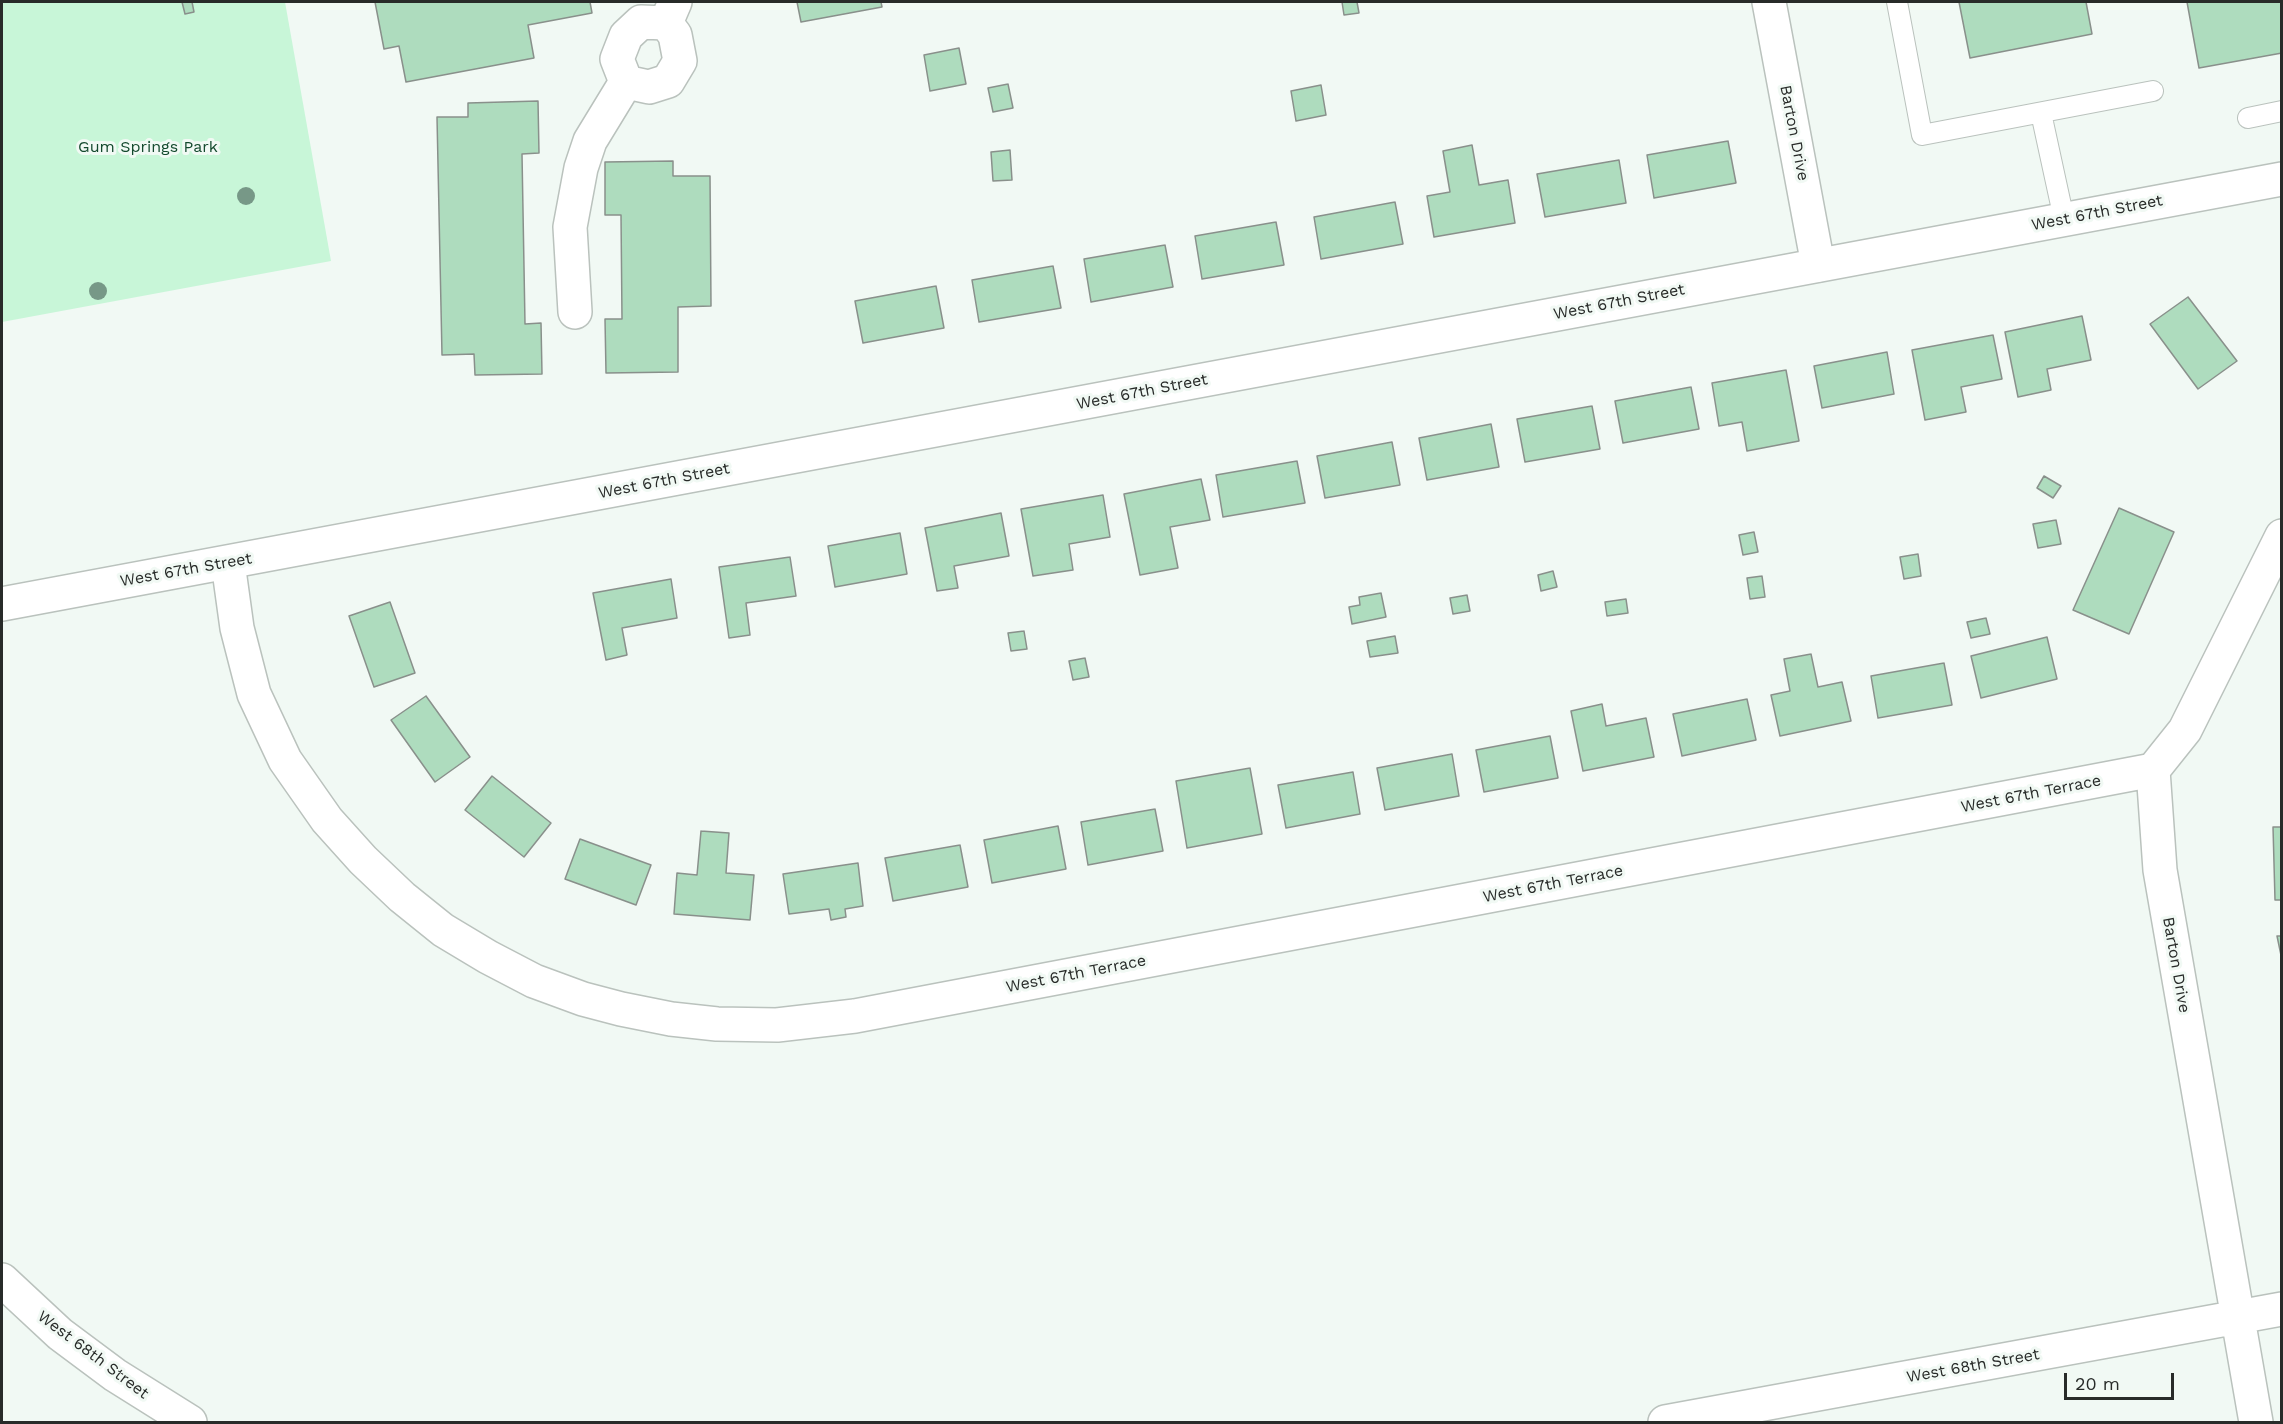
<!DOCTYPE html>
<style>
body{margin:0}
#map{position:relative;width:2283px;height:1424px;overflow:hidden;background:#f1f9f4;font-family:"Work Sans",sans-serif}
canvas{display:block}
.frame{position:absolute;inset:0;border:3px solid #282b29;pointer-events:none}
.scale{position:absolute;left:2064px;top:1373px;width:110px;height:27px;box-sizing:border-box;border:3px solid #282b29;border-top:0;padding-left:8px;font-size:18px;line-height:21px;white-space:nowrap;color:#282b29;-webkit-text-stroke:4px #f1f9f4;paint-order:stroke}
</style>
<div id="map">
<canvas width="2283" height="1424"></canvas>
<div class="frame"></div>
<div class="scale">20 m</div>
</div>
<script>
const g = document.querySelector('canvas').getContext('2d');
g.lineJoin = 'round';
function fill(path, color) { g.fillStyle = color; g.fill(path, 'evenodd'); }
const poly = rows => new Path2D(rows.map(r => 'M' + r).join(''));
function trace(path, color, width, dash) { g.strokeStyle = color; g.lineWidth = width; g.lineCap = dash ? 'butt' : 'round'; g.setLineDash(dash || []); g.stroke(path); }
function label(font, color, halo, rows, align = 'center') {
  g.font = font + ' "Work Sans",sans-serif'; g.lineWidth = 6; g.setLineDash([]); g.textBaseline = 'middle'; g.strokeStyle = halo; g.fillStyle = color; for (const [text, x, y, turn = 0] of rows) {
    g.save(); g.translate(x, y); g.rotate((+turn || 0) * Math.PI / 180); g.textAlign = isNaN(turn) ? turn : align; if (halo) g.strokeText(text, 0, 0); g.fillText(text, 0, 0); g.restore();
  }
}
fill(poly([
 [2,2,285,2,331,261,2,322]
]), '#c8f6d8');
const building = poly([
 [182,2,192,2,194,12,185,14,182,2],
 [375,2,590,2,592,13,528,25,534,58,406,82,399,46,384,49,375,2],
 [797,2,881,2,882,7,801,22,797,2],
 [1342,2,1357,2,1359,13,1344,15,1342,2],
 [1959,2,2086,2,2092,34,1970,58,1959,2],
 [2187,2,2282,2,2282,53,2199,68,2187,2],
 [959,48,966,84,930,91,924,55,959,48],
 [1008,84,1013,108,993,112,988,88,1008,84],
 [1321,85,1326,115,1296,121,1291,91,1321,85],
 [538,101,539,153,522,154,525,324,541,323,542,374,475,375,474,354,442,355,437,117,468,117,468,103,538,101],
 [1728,141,1736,183,1654,198,1647,155,1728,141],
 [1472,145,1479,185,1508,180,1515,223,1434,237,1427,196,1450,192,1443,151,1472,145],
 [1010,150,1012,180,993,181,991,152,1010,150],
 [1619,160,1626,203,1545,217,1537,174,1619,160],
 [673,161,673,176,710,176,711,306,678,307,678,372,606,373,605,319,622,319,621,215,605,215,605,162,673,161],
 [1395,202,1403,244,1321,259,1314,217,1395,202],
 [1276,222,1284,265,1202,279,1195,236,1276,222],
 [1165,245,1173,287,1091,302,1084,259,1165,245],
 [1053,266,1061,308,979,322,972,280,1053,266],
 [936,286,944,328,863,343,855,301,936,286],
 [2188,297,2237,361,2198,389,2150,324,2188,297],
 [2082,316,2091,360,2047,369,2051,390,2018,397,2005,332,2082,316],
 [1993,335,2002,379,1961,387,1966,412,1925,420,1912,350,1993,335],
 [1887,352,1894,394,1822,408,1814,366,1887,352],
 [1786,370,1799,441,1747,451,1742,422,1719,426,1712,383,1786,370],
 [1691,387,1699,429,1623,443,1615,401,1691,387],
 [1592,406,1600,449,1525,462,1517,419,1592,406],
 [1491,424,1499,467,1427,480,1419,438,1491,424],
 [1392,442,1400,485,1325,498,1317,456,1392,442],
 [1297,461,1305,503,1223,517,1216,475,1297,461],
 [2044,476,2061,486,2053,498,2037,488,2044,476],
 [1201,479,1210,520,1170,527,1178,568,1140,575,1124,494,1201,479],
 [1103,495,1110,537,1069,544,1073,570,1033,576,1021,509,1103,495],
 [2119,508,2174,532,2129,634,2073,610,2119,508],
 [1001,513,1009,556,954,566,958,588,937,591,925,528,1001,513],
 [2056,520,2061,544,2038,548,2033,524,2056,520],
 [1754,532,1758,552,1743,555,1739,535,1754,532],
 [900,533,907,574,835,587,828,546,900,533],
 [1918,554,1921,576,1904,579,1900,557,1918,554],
 [790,557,796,596,746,603,750,635,729,638,719,567,790,557],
 [1553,571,1557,587,1541,591,1538,575,1553,571],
 [1762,576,1765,597,1750,599,1747,578,1762,576],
 [671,579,677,618,622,628,627,655,606,660,593,593,671,579],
 [1381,593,1386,617,1352,624,1349,607,1360,605,1359,597,1381,593],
 [1467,595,1470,611,1453,614,1450,598,1467,595],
 [1626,599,1628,613,1607,616,1605,602,1626,599],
 [390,602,415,673,374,687,349,616,390,602],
 [1986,618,1990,634,1971,638,1967,622,1986,618],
 [1024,631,1027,649,1011,651,1008,633,1024,631],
 [1395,636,1398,653,1370,657,1367,641,1395,636],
 [2047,637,2057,679,1981,698,1971,656,2047,637],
 [1811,654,1818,687,1842,682,1851,721,1780,736,1771,695,1790,691,1784,659,1811,654],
 [1085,658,1089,677,1073,680,1069,661,1085,658],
 [1944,663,1952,705,1878,718,1871,676,1944,663],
 [426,696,470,757,435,782,391,720,426,696],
 [1747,699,1756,740,1682,756,1673,714,1747,699],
 [1602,704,1606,726,1646,718,1654,757,1583,771,1571,711,1602,704],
 [1550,736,1558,778,1484,792,1476,750,1550,736],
 [1452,754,1459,796,1385,810,1377,768,1452,754],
 [1250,768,1262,834,1187,848,1176,781,1250,768],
 [1353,772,1360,814,1286,828,1278,785,1353,772],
 [492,776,551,823,524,857,465,810,492,776],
 [1155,809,1163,851,1088,865,1081,822,1155,809],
 [1058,826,1066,869,992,883,984,840,1058,826],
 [2273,827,2282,827,2282,900,2275,900,2273,827],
 [701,831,729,833,726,873,754,875,750,920,674,914,677,873,697,875,701,831],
 [580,839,651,865,636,905,565,879,580,839],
 [960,845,968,887,893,901,885,858,960,845],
 [858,863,863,906,845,909,846,917,831,920,829,909,789,914,783,874,858,863],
 [2277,936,2282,936,2282,960,2277,936]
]);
fill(building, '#aedcbe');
trace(building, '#89908b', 1.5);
const lane = poly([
 [1897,2,1922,135,2153,91],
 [2041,113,2064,219],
 [2248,118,2282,111]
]);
const street = poly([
 [1769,2,1818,265],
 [626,82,649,87,668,81,680,61,675,35,666,23],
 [575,312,570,227,581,168,590,141,626,82,617,59,626,36,641,22,666,23,675,2],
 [228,563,237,628,254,694,285,760,327,820,363,860,402,897,443,930,488,957,534,981,583,999,621,1009,671,1019,717,1024,777,1025,855,1016,2153,770],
 [2,1280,60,1334,115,1375,190,1422],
 [1665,1422,2282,1309],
 [2256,1422,2160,870,2153,770,2185,730,2282,536]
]);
const secondary = poly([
 [2,604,2282,179]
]);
trace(lane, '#bac2bd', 22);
trace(street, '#bac2bd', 36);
trace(secondary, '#bac2bd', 36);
trace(lane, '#fff', 20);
trace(street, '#fff', 33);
trace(secondary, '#fff', 33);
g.fillStyle = '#779887';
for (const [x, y] of [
 [246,196],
 [98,291]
]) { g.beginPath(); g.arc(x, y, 9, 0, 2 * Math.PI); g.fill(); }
label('16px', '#282b29', '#f1f9f4', [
 ["Barton Drive",1794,133,79],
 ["West 67th Street",2097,213,-11],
 ["West 67th Street",1619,302,-11],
 ["West 67th Street",1142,392,-11],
 ["West 67th Street",664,481,-11],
 ["West 67th Street",186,570,-10],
 ["West 67th Terrace",2031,794,-11],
 ["West 67th Terrace",1553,884,-11],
 ["Barton Drive",2176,965,80],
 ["West 67th Terrace",1076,974,-11],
 ["West 68th Street",93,1355,37],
 ["West 68th Street",1973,1366,-10]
]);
label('16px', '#13492d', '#f1f9f4', [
 ["Gum Springs Park",148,147]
]);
</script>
